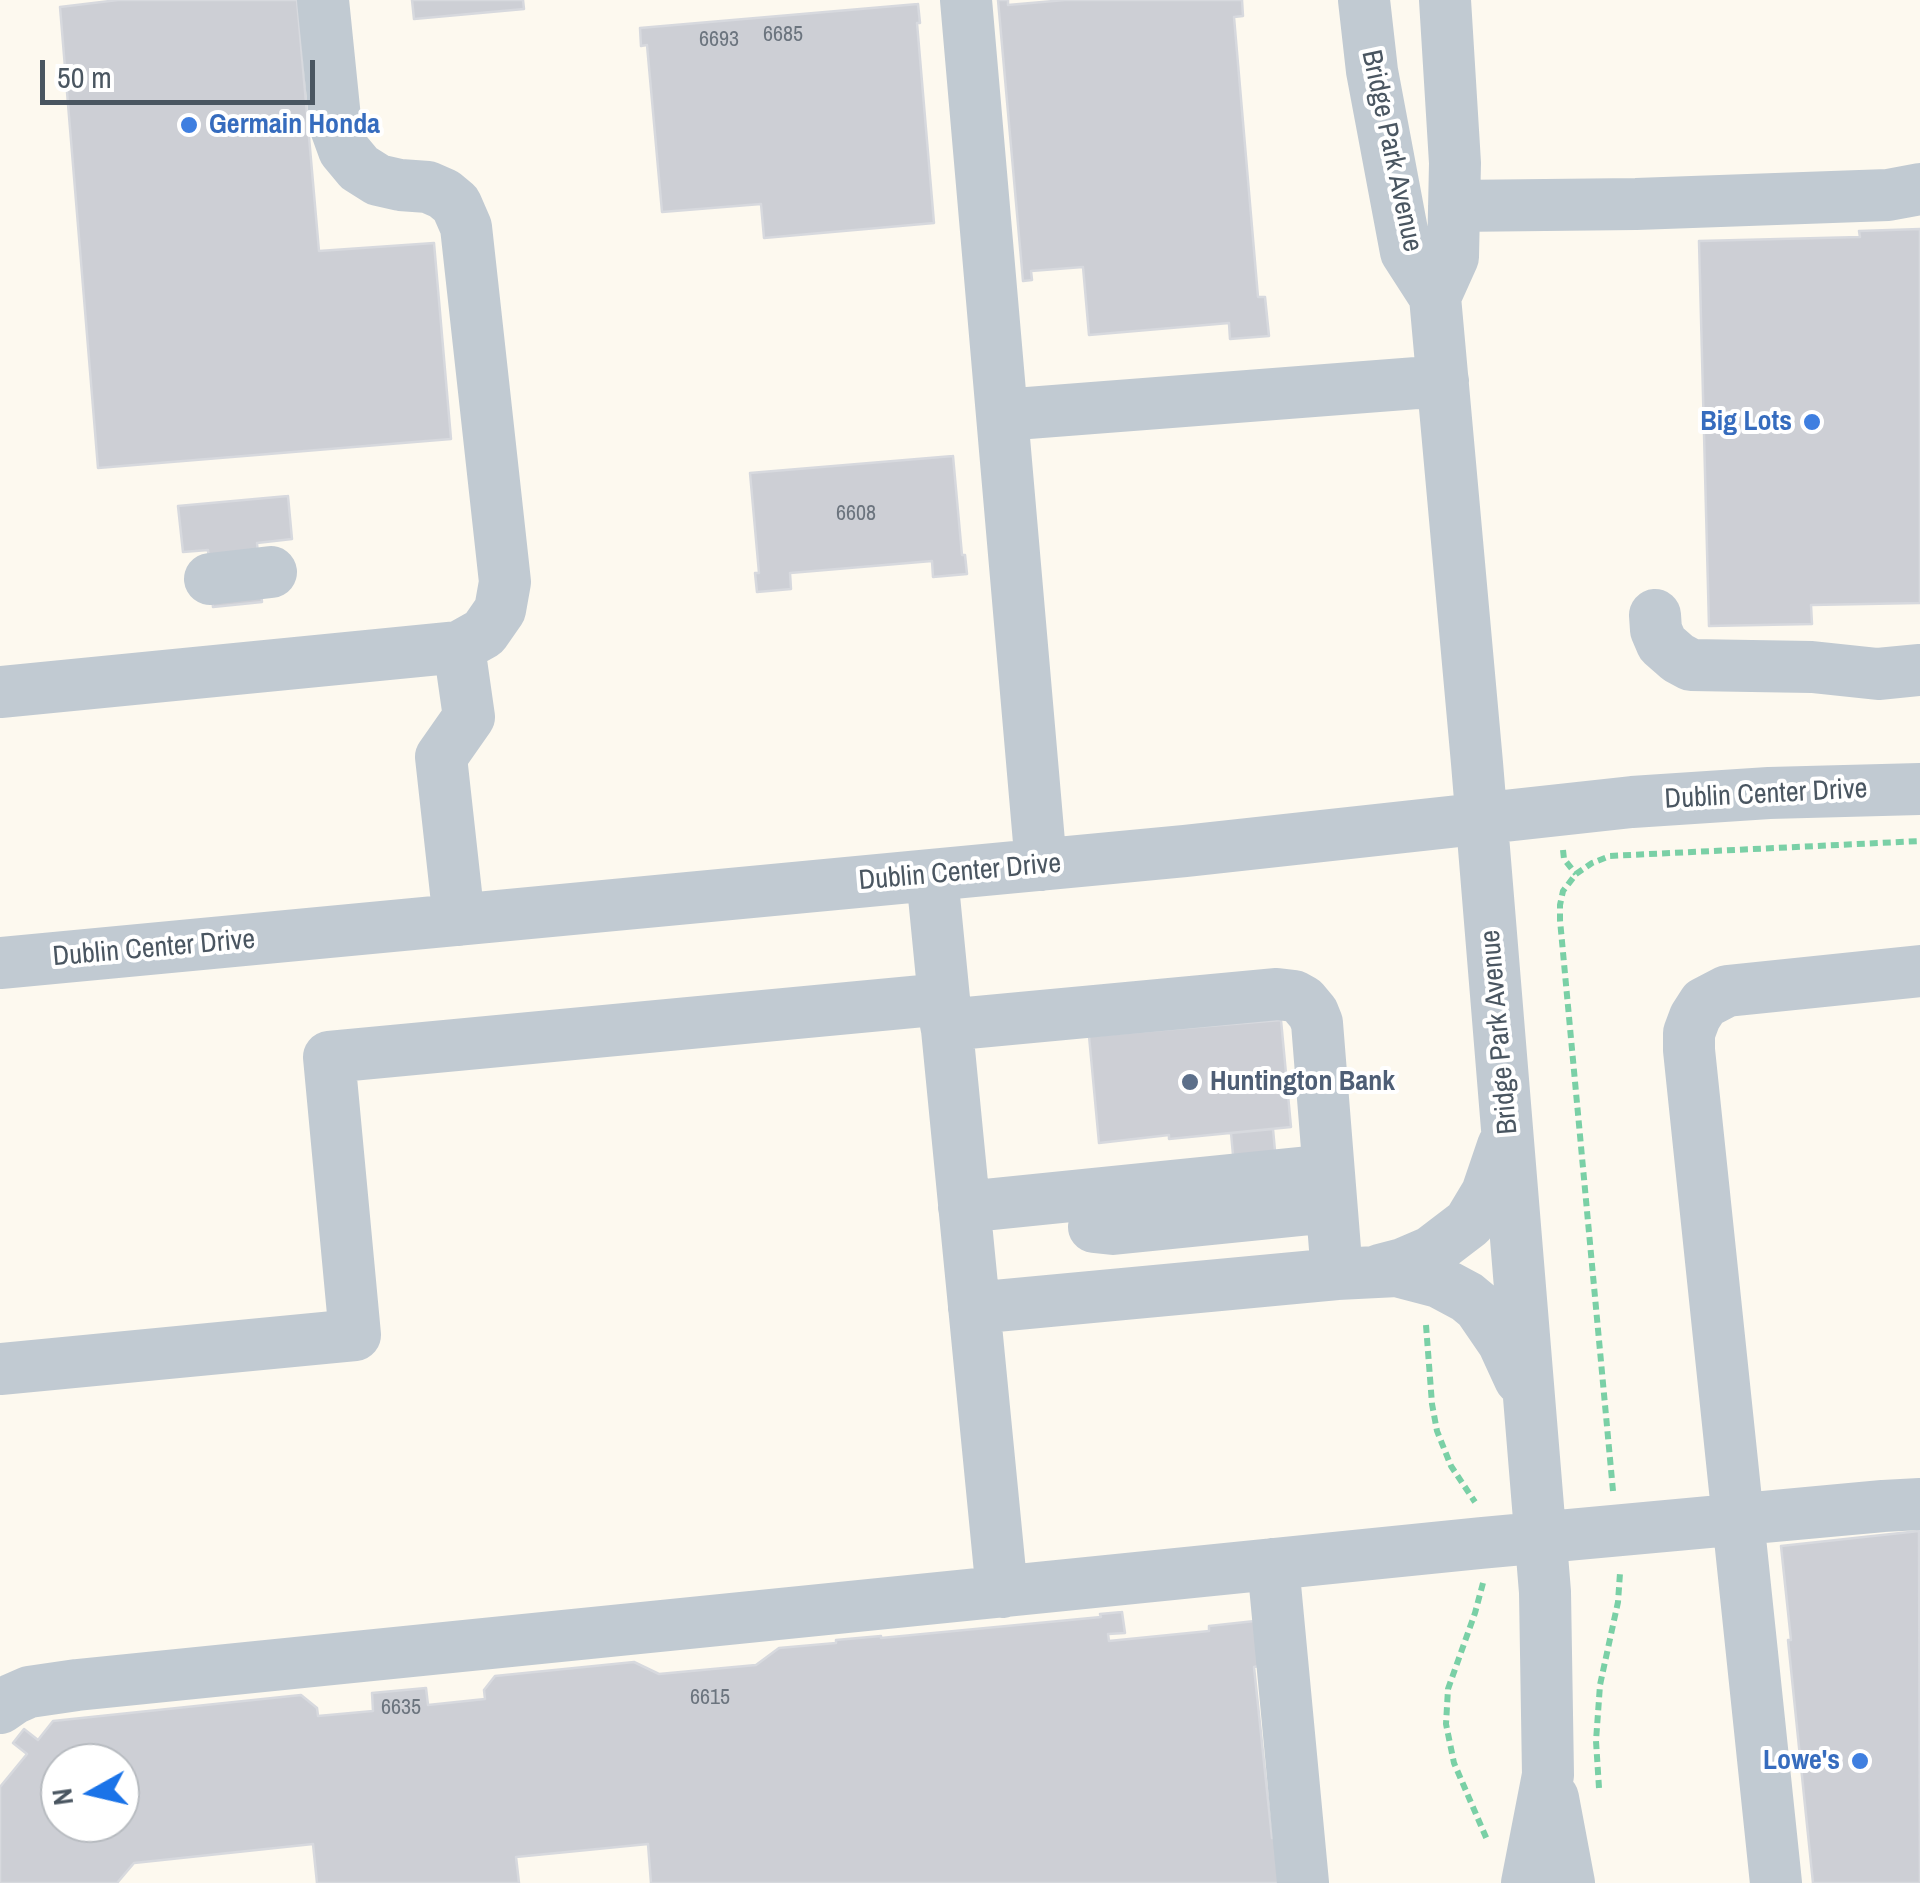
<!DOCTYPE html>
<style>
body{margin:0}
#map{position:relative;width:1920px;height:1883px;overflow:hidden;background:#f5f3f3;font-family:"Archivo Narrow",sans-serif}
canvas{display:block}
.north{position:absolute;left:40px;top:1743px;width:100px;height:100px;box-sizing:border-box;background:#fff;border:2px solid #b7bbc0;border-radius:50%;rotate:262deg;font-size:28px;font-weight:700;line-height:40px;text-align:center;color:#4a5661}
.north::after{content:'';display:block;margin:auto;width:35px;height:45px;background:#1a73e8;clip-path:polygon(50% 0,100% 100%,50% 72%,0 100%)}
.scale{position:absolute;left:40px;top:60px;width:275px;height:45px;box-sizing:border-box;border:5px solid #4a5661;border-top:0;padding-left:12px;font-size:30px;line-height:35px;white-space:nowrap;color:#4a5661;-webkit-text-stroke:8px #fff;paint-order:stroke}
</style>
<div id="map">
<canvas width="1920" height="1883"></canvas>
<div class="north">N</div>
<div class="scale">50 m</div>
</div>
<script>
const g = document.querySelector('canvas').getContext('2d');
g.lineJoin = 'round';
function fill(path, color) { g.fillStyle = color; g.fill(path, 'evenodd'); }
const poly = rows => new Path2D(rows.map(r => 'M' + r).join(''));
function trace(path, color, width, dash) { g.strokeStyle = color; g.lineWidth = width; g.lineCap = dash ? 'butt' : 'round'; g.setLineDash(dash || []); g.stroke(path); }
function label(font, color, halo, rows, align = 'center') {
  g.font = font + ' "Archivo Narrow",sans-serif'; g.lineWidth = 8; g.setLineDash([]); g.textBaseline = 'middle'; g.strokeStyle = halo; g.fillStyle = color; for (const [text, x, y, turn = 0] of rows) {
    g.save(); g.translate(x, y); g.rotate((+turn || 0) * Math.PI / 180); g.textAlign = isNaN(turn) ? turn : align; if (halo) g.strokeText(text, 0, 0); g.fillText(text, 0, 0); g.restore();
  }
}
fill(poly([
 [0,0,1920,0,1920,1883,0,1883],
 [60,1763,120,1763,120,1823,60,1823]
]), '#fdf9ef');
const building = poly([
 [118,0,297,0,319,251,434,243,451,439,98,468,60,7,118,0],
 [412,0,523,0,524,9,414,19,412,0],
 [998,0,1008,0,1008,5,1065,0,1242,0,1243,16,1234,17,1258,297,1265,297,1269,336,1230,339,1229,323,1089,335,1083,267,1031,271,1032,280,1023,281,998,0],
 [918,4,920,23,917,23,934,223,764,238,761,204,662,212,647,45,641,46,640,28,918,4],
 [1920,229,1920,603,1811,605,1812,624,1709,626,1699,241,1860,237,1859,231,1920,229],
 [953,456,962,555,965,555,967,574,933,577,932,561,790,573,791,589,757,592,755,573,759,573,750,473,953,456],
 [288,496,292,539,257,543,262,602,213,607,208,550,183,552,178,506,288,496],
 [1281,1020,1291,1127,1169,1139,1169,1135,1099,1143,1089,1036,1281,1020],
 [1273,1129,1281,1216,1239,1220,1231,1133,1273,1129],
 [1919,1531,1920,1883,1813,1883,1788,1640,1791,1640,1781,1546,1919,1531],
 [1122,1612,1125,1633,1108,1634,1109,1641,1209,1631,1209,1626,1255,1621,1259,1666,1254,1667,1272,1838,1276,1837,1280,1883,651,1883,648,1844,516,1857,519,1883,317,1883,313,1844,134,1863,117,1883,0,1883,0,1787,27,1754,13,1743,24,1729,38,1740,53,1721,301,1695,317,1708,318,1716,373,1711,372,1693,426,1688,428,1705,485,1699,484,1690,495,1676,634,1662,659,1674,756,1665,779,1648,836,1643,836,1640,881,1636,881,1638,1101,1617,1100,1614,1122,1612],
 [60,1763,120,1763,120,1823,60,1823,60,1763]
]);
fill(building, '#cdcfd5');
trace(building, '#d7d9de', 2.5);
trace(poly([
 [1563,850,1564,859,1576,874],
 [1426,1325,1432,1404,1437,1431,1451,1466,1475,1502],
 [1613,1491,1560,920,1560,905,1563,891,1576,874,1592,863,1610,856,1920,841],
 [1483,1583,1475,1613,1448,1689,1446,1724,1454,1763,1488,1842],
 [1599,1788,1596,1741,1600,1685,1618,1602,1620,1573]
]), '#7ad0a6', 6, [8, 5]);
trace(poly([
 [966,0,1041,865],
 [1364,0,1372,71,1406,252,1435,297,1477,763,1545,1592,1548,1775,1527,1883],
 [1454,206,1636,204,1888,195,1920,189],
 [1435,297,1453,257,1455,163,1445,0],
 [1002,415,1443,381],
 [210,579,271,572],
 [1655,615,1656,630,1662,644,1678,658,1691,665,1812,667,1878,674,1920,670],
 [459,647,469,717,441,757,459,920],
 [0,692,459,647,484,633,500,610,505,582,466,227,456,204,444,194,428,187,400,185,378,180,359,168,344,150,336,128,323,0],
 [932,876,1002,1592],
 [0,963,1185,851,1632,802,1769,793,1920,789],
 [946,1025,1277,994,1294,996,1303,1001,1313,1013,1317,1023,1337,1274],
 [964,1207,1328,1170],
 [1094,1227,1113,1229,1331,1207],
 [1380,1270,1403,1264,1431,1252,1469,1223,1487,1193,1503,1146],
 [974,1308,1337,1274,1397,1271,1439,1282,1467,1297,1479,1307,1503,1342,1520,1379],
 [0,1369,355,1335,329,1057,944,999],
 [1273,1564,1303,1883],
 [0,1708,13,1699,29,1692,77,1685,1481,1543,1883,1506,1920,1504],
 [1553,1798,1569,1883],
 [1776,1883,1689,1050,1689,1033,1695,1017,1704,1003,1727,991,1920,971]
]), '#c1cad2', 52);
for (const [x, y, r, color] of [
 [189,125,10,"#3f7fe0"],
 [1812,422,10,"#3f7fe0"],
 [1190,1082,10,"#5c6f8a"],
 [1860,1761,10,"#3f7fe0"]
]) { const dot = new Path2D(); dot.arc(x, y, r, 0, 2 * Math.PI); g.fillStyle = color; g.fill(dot); trace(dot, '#fff', 4); }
label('22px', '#6b747e', null, [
 ["6685",783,35],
 ["6693",719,40],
 ["6608",856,514],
 ["6615",710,1698],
 ["6635",401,1708]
]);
label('bold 28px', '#366cbe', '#fff', [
 ["Germain Honda",209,125,"left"],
 ["Big Lots",1792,422],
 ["Lowe's",1840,1761]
], 'right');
label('28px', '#4a5661', '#fff', [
 ["Bridge Park Avenue",1391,151,78],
 ["Dublin Center Drive",1766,795,-3],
 ["Dublin Center Drive",960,873,-5],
 ["Dublin Center Drive",154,949,-5],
 ["Bridge Park Avenue",1500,1032,-95]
]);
label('bold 28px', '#4e5e75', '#fff', [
 ["Huntington Bank",1210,1082]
], 'left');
</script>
